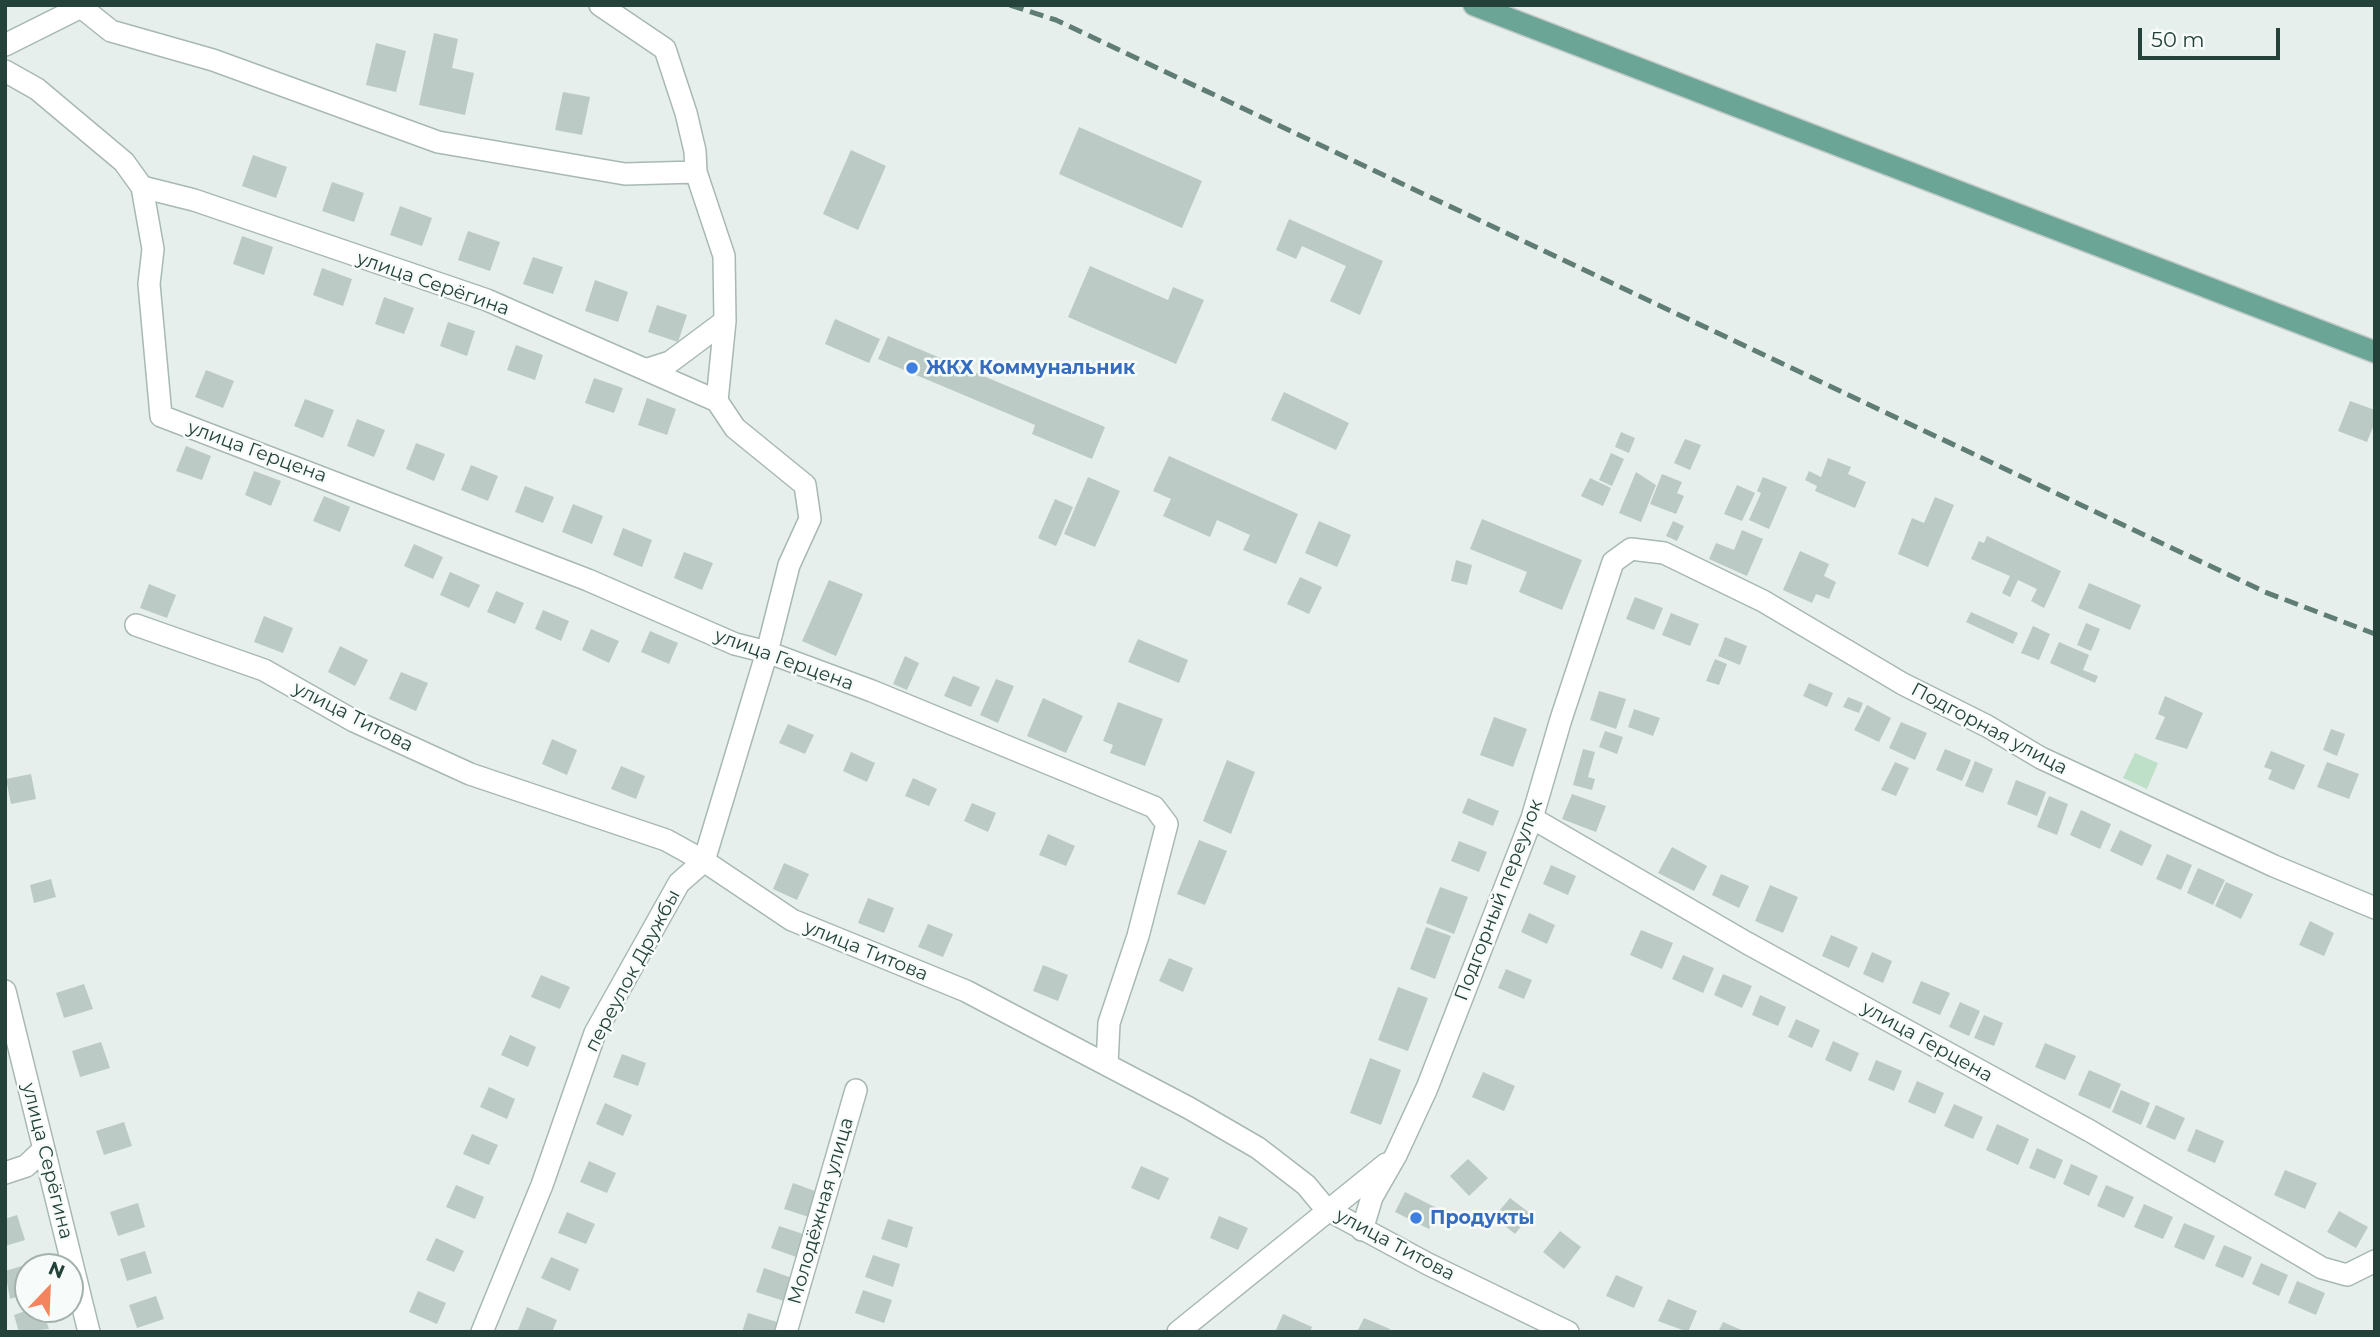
<!DOCTYPE html>
<meta charset="utf-8">
<style>
body{margin:0}
#map{position:relative;width:2380px;height:1337px;overflow:hidden;background:#e6efeb;font-family:Montserrat,sans-serif}
canvas{display:block}
.frame{position:absolute;inset:0;border:7px solid #24423a;pointer-events:none}
.north{position:absolute;left:14px;top:1253px;width:70px;height:70px;box-sizing:border-box;background:#f7fbf9;border:2px solid #a3b1ad;border-radius:50%;rotate:23deg;font-size:19px;font-weight:700;line-height:28px;text-align:center;color:#24423a}
.north::after{content:'';display:block;margin:auto;width:24px;height:32px;background:#f4845f;clip-path:polygon(50% 0,100% 100%,50% 72%,0 100%)}
.scale{position:absolute;left:2138px;top:28px;width:142px;height:32px;box-sizing:border-box;border:4px solid #24423a;border-top:0;padding-left:9px;font-size:21px;line-height:24px;white-space:nowrap;color:#24423a;-webkit-text-stroke:5px #f7fbf9;paint-order:stroke}
</style>
<div id="map">
<canvas width="2380" height="1337"></canvas>
<div class="frame"></div>
<div class="north">N</div>
<div class="scale">50 m</div>
</div>
<script>
const g = document.querySelector('canvas').getContext('2d');
g.lineJoin = 'round';
function fill(path, color) { g.fillStyle = color; g.fill(path, 'evenodd'); }
const poly = rows => new Path2D(rows.map(r => 'M' + r).join(''));
function trace(path, color, width, dash) { g.strokeStyle = color; g.lineWidth = width; g.lineCap = dash ? 'butt' : 'round'; g.setLineDash(dash || []); g.stroke(path); }
function label(font, color, halo, rows, align = 'center') {
  g.font = font + ' Montserrat,sans-serif'; g.lineWidth = 5; g.setLineDash([]); g.textBaseline = 'middle'; g.strokeStyle = halo; g.fillStyle = color; for (const [text, x, y, turn = 0] of rows) {
    g.save(); g.translate(x, y); g.rotate((+turn || 0) * Math.PI / 180); g.textAlign = isNaN(turn) ? turn : align; if (halo) g.strokeText(text, 0, 0); g.fillText(text, 0, 0); g.restore();
  }
}
fill(poly([
 [2135,753,2158,763,2147,789,2123,778]
]), '#bfe0c8');
fill(poly([
 [434,33,458,39,452,68,474,73,465,115,419,105],
 [376,43,406,51,396,92,366,85],
 [563,92,590,97,582,135,555,130],
 [1079,127,1202,181,1182,228,1059,174],
 [851,150,886,166,858,230,823,214],
 [253,155,287,167,276,198,242,186],
 [332,182,364,193,354,222,322,211],
 [400,206,432,218,422,246,390,235],
 [1289,219,1383,261,1360,315,1330,301,1346,266,1302,246,1296,259,1276,250],
 [468,231,500,242,490,271,458,260],
 [242,236,273,247,264,275,233,264],
 [533,257,563,267,553,294,523,284],
 [1090,266,1168,300,1173,287,1204,300,1176,364,1068,317],
 [322,268,352,279,343,306,313,295],
 [595,280,628,292,618,322,585,311],
 [384,297,414,308,404,334,375,324],
 [657,305,687,315,678,342,648,332],
 [835,319,880,339,869,363,825,344],
 [448,322,475,331,467,356,440,346],
 [888,336,1105,427,1092,459,1032,434,1035,425,878,359],
 [516,345,543,355,535,380,507,370],
 [206,370,234,381,223,408,195,397],
 [594,378,623,388,614,413,585,403],
 [1284,392,1349,423,1336,450,1271,420],
 [647,398,676,409,667,435,638,425],
 [305,399,334,410,323,438,294,426],
 [2350,401,2375,410,2375,422,2367,442,2338,431],
 [357,419,385,430,374,457,347,446],
 [1621,432,1635,438,1629,453,1615,447],
 [1685,439,1701,445,1690,470,1674,463],
 [416,443,445,454,434,481,406,469],
 [186,446,211,456,202,480,176,471],
 [1611,453,1624,459,1612,486,1599,480],
 [1169,456,1298,514,1276,564,1243,550,1250,535,1217,520,1210,537,1163,516,1171,499,1153,491],
 [1828,458,1851,467,1848,474,1866,482,1855,508,1815,491,1817,486,1805,480,1809,471,1821,477],
 [471,465,498,476,488,501,461,490],
 [254,471,281,481,271,506,245,495],
 [1636,472,1656,485,1641,522,1619,513],
 [1662,474,1682,482,1677,493,1684,496,1676,514,1650,504],
 [1088,477,1120,491,1095,547,1064,534],
 [1763,477,1787,487,1769,529,1749,520,1761,493,1757,491],
 [1590,478,1611,488,1603,506,1581,496],
 [1737,485,1755,493,1742,521,1724,514],
 [525,486,554,497,543,523,515,512],
 [324,496,350,507,340,532,313,521],
 [1935,497,1954,505,1928,567,1898,554,1912,518,1924,523],
 [1055,499,1073,507,1056,546,1038,538],
 [573,504,603,516,592,544,562,532],
 [1482,519,1582,560,1562,610,1519,592,1527,572,1470,549],
 [1319,521,1351,535,1337,567,1305,553],
 [1673,521,1684,526,1677,541,1666,536],
 [623,528,652,540,642,567,613,555],
 [1742,530,1763,539,1747,576,1709,559,1716,543,1734,550],
 [1987,536,2061,571,2044,608,2031,601,2037,589,2018,580,2010,597,2002,593,2010,576,1971,559,1979,541,1984,543],
 [414,544,443,557,433,579,404,566],
 [1800,551,1829,564,1824,576,1836,582,1829,599,1816,594,1812,603,1783,590],
 [684,552,713,563,702,590,674,578],
 [1456,560,1472,565,1467,585,1451,581],
 [450,572,480,585,469,608,440,595],
 [1300,577,1322,587,1309,614,1287,604],
 [829,580,863,594,836,656,802,641],
 [2089,583,2141,605,2130,630,2078,608],
 [149,584,176,595,167,618,140,608],
 [496,591,524,603,515,624,487,612],
 [1635,597,1663,608,1654,630,1626,619],
 [543,610,569,621,561,641,535,629],
 [1971,612,2018,633,2013,644,1966,622],
 [1671,613,1699,624,1690,646,1662,635],
 [264,616,293,628,283,653,254,642],
 [2086,623,2100,629,2091,651,2077,645],
 [2033,626,2050,634,2039,660,2021,653],
 [591,629,619,641,609,663,582,650],
 [650,631,678,643,669,664,641,652],
 [1725,637,1747,646,1740,665,1718,656],
 [1138,639,1188,660,1179,683,1128,662],
 [2059,642,2089,655,2083,670,2098,676,2095,683,2050,663],
 [340,646,368,660,355,686,328,672],
 [905,656,919,663,907,690,893,684],
 [1715,659,1727,664,1719,685,1706,681],
 [401,672,428,683,416,711,389,699],
 [953,676,980,687,971,707,944,696],
 [996,679,1014,686,998,723,980,715],
 [1809,683,1833,693,1827,707,1803,696],
 [1599,691,1626,699,1616,729,1590,720],
 [2165,696,2203,713,2187,749,2155,739,2165,717,2158,714],
 [1848,697,1863,703,1859,713,1843,707],
 [1043,698,1083,716,1066,753,1027,736],
 [1118,702,1163,719,1145,766,1110,753,1113,745,1103,741],
 [1867,705,1891,718,1879,742,1854,730],
 [1634,709,1660,718,1653,736,1628,727],
 [1494,717,1527,729,1513,767,1480,755],
 [1901,722,1927,733,1915,760,1889,748],
 [788,724,814,735,805,754,779,743],
 [2331,729,2345,734,2337,756,2323,750],
 [1605,731,1623,737,1617,754,1599,747],
 [552,739,577,750,567,775,542,764],
 [1583,749,1595,752,1588,777,1595,779,1592,790,1573,785],
 [1945,749,1971,760,1962,781,1936,770],
 [2271,751,2305,765,2294,790,2268,779,2272,770,2264,767],
 [851,752,875,763,867,782,843,771],
 [1227,760,1255,772,1231,834,1203,821],
 [1975,761,1993,769,1983,793,1965,786],
 [1895,762,1909,768,1896,796,1881,790],
 [2327,762,2359,774,2349,799,2317,787],
 [621,766,645,776,636,799,611,789],
 [31,774,36,799,11,804,6,779],
 [913,778,937,789,929,806,905,796],
 [2016,780,2046,792,2037,816,2007,804],
 [1572,794,1606,806,1596,832,1562,819],
 [2049,796,2068,804,2057,835,2037,827],
 [1468,798,1499,811,1493,826,1462,813],
 [972,803,996,813,988,832,964,821],
 [2081,810,2111,824,2100,849,2070,835],
 [2120,830,2152,845,2142,866,2110,851],
 [1048,834,1075,846,1066,866,1039,855],
 [1199,840,1227,851,1205,905,1177,894],
 [1459,841,1487,852,1479,872,1451,861],
 [1672,847,1707,866,1694,891,1658,873],
 [2167,854,2192,865,2181,890,2156,879],
 [784,863,809,874,797,900,773,889],
 [1551,865,1576,876,1568,895,1543,884],
 [2198,868,2225,880,2213,905,2187,893],
 [1721,874,1749,886,1739,908,1712,895],
 [51,879,56,897,34,903,30,885],
 [2226,882,2253,894,2241,919,2215,906],
 [1770,885,1798,897,1783,933,1755,921],
 [1440,887,1468,897,1454,934,1426,923],
 [868,898,894,908,884,933,858,923],
 [1529,913,1555,925,1547,944,1521,932],
 [2310,921,2334,933,2324,956,2299,945],
 [928,924,953,934,943,957,918,947],
 [1426,927,1451,936,1435,979,1410,969],
 [1641,930,1673,943,1662,969,1630,955],
 [1831,935,1858,947,1849,968,1822,956],
 [1872,952,1892,961,1883,983,1863,974],
 [1683,955,1714,968,1703,993,1672,979],
 [1169,958,1193,968,1183,992,1159,981],
 [1043,965,1068,975,1058,1001,1033,991],
 [1506,969,1532,980,1524,999,1498,988],
 [1723,974,1752,986,1742,1008,1714,995],
 [541,975,570,987,560,1009,531,997],
 [1921,981,1950,993,1940,1015,1912,1003],
 [84,984,93,1009,64,1018,56,993],
 [1398,987,1428,998,1408,1051,1378,1040],
 [1760,995,1786,1007,1778,1026,1752,1015],
 [1960,1002,1980,1011,1969,1036,1949,1027],
 [1984,1015,2003,1023,1994,1046,1974,1038],
 [1796,1019,1820,1030,1812,1048,1788,1037],
 [510,1035,536,1047,528,1067,501,1055],
 [1833,1041,1859,1053,1851,1072,1825,1060],
 [101,1042,110,1068,80,1077,72,1051],
 [2045,1043,2076,1056,2065,1080,2035,1067],
 [622,1054,646,1063,638,1086,613,1077],
 [1370,1058,1401,1070,1381,1125,1350,1113],
 [1876,1060,1902,1071,1894,1091,1868,1080],
 [2089,1070,2121,1084,2110,1109,2078,1095],
 [1483,1072,1515,1086,1504,1111,1472,1097],
 [1917,1081,1944,1093,1935,1114,1908,1102],
 [489,1087,515,1099,507,1119,480,1107],
 [2121,1090,2150,1103,2141,1125,2112,1112],
 [605,1103,632,1115,623,1136,596,1124],
 [1954,1104,1983,1117,1973,1139,1944,1126],
 [2156,1105,2185,1118,2175,1140,2146,1127],
 [124,1122,132,1146,104,1155,96,1131],
 [1997,1124,2029,1139,2018,1165,1986,1150],
 [2196,1129,2224,1141,2215,1163,2187,1151],
 [472,1134,498,1145,489,1165,463,1154],
 [2037,1148,2063,1160,2055,1179,2029,1168],
 [1468,1159,1488,1178,1469,1196,1450,1176],
 [589,1161,616,1173,607,1193,580,1182],
 [2071,1164,2098,1176,2089,1196,2063,1184],
 [1141,1166,1169,1178,1159,1200,1131,1188],
 [2285,1170,2317,1183,2305,1209,2274,1195],
 [793,1183,823,1194,815,1219,784,1209],
 [456,1185,484,1197,475,1219,446,1207],
 [2106,1185,2134,1197,2124,1218,2097,1206],
 [1405,1192,1439,1209,1429,1229,1395,1212],
 [1510,1198,1531,1214,1515,1234,1494,1217],
 [138,1203,145,1227,118,1236,110,1212],
 [2144,1204,2173,1217,2163,1239,2134,1227],
 [2339,1211,2368,1227,2356,1248,2327,1232],
 [567,1212,595,1224,586,1244,558,1233],
 [17,1215,25,1240,5,1246,5,1219],
 [1219,1216,1248,1228,1238,1250,1210,1238],
 [888,1219,913,1227,907,1248,881,1239],
 [2184,1223,2215,1236,2204,1260,2174,1247],
 [779,1226,806,1235,799,1258,771,1248],
 [1560,1231,1581,1247,1564,1269,1543,1252],
 [436,1238,464,1251,454,1272,426,1260],
 [2224,1245,2252,1257,2243,1278,2215,1266],
 [145,1251,152,1273,127,1281,120,1259],
 [873,1255,900,1264,893,1287,865,1277],
 [551,1257,579,1269,570,1291,541,1278],
 [32,1263,33,1267,28,1267,28,1293,10,1299,5,1271],
 [2261,1263,2288,1275,2279,1296,2252,1284],
 [764,1268,792,1278,784,1301,756,1292],
 [1616,1275,1643,1287,1634,1308,1606,1296],
 [2297,1281,2325,1293,2316,1315,2288,1303],
 [863,1290,892,1300,884,1323,855,1313],
 [418,1291,446,1303,437,1324,409,1312],
 [156,1296,164,1319,137,1328,129,1305],
 [1668,1299,1697,1311,1688,1332,1658,1321],
 [527,1307,557,1320,552,1332,518,1330],
 [31,1309,42,1309,49,1329,19,1332,14,1315],
 [748,1313,777,1322,774,1332,742,1332],
 [1283,1314,1312,1327,1310,1332,1275,1332],
 [1364,1318,1390,1329,1388,1332,1357,1332],
 [1723,1322,1746,1332,1718,1332]
]), '#bbcac4');
const street = poly([
 [600,5,665,49,686,113,695,151,696,172],
 [5,45,81,7,111,31,213,60,438,142,625,174,696,172,724,256,725,321,717,401,735,428,805,485,810,519,789,565,767,652,704,861,679,883,595,1033,542,1185,482,1332],
 [5,71,37,89,124,162,142,187,153,249,149,284,161,416,588,580,735,644,767,652,872,691,1154,807,1167,824,1138,936,1109,1023,1107,1065],
 [142,187,194,200,487,300,717,401],
 [648,369,670,362,725,321],
 [136,625,264,670,354,721,470,774,666,840,704,861,792,920,966,991,1189,1108,1258,1148,1306,1185,1326,1209,1428,1264,1568,1332],
 [1532,818,1747,943,2090,1131,2322,1268,2347,1275,2375,1261],
 [5,991,89,1332],
 [5,1173,26,1166,44,1149],
 [1362,1230,1372,1197,1396,1155,1427,1088,1532,818,1561,719,1613,562,1631,549,1664,553,1763,601,1903,684,1987,726,2041,758,2274,866,2375,908],
 [786,1332,856,1090],
 [1178,1332,1386,1164]
]);
const primary = poly([
 [1474,5,2375,352]
]);
trace(street, '#a8b8b2', 24);
trace(primary, '#c2cac8', 24);
trace(street, '#fff', 21);
trace(primary, '#6aa596', 21);
trace(poly([
 [1010,5,1056,20,2265,592,2375,634]
]), '#5f7d75', 5, [14, 7]);
for (const [x, y, r, color] of [
 [912,368,7,"#3f7fe0"],
 [1416,1218,7,"#3f7fe0"]
]) { const dot = new Path2D(); dot.arc(x, y, r, 0, 2 * Math.PI); g.fillStyle = color; g.fill(dot); trace(dot, '#f7fbf9', 2.5); }
label('19px', '#24423a', '#f7fbf9', [
 ["улица Серёгина",433,284,19],
 ["улица Герцена",257,452,20],
 ["улица Герцена",784,660,20],
 ["улица Титова",353,717,27],
 ["Подгорная улица",1989,729,28],
 ["Подгорный переулок",1499,900,-69],
 ["улица Титова",866,951,22],
 ["переулок Дружбы",633,971,-62],
 ["улица Герцена",1927,1042,29],
 ["улица Серёгина",47,1161,76],
 ["Молодёжная улица",821,1211,-74],
 ["улица Титова",1395,1245,28]
]);
label('bold 19px', '#366cbe', '#f7fbf9', [
 ["ЖКХ Коммунальник",926,368],
 ["Продукты",1430,1218]
], 'left');
</script>
